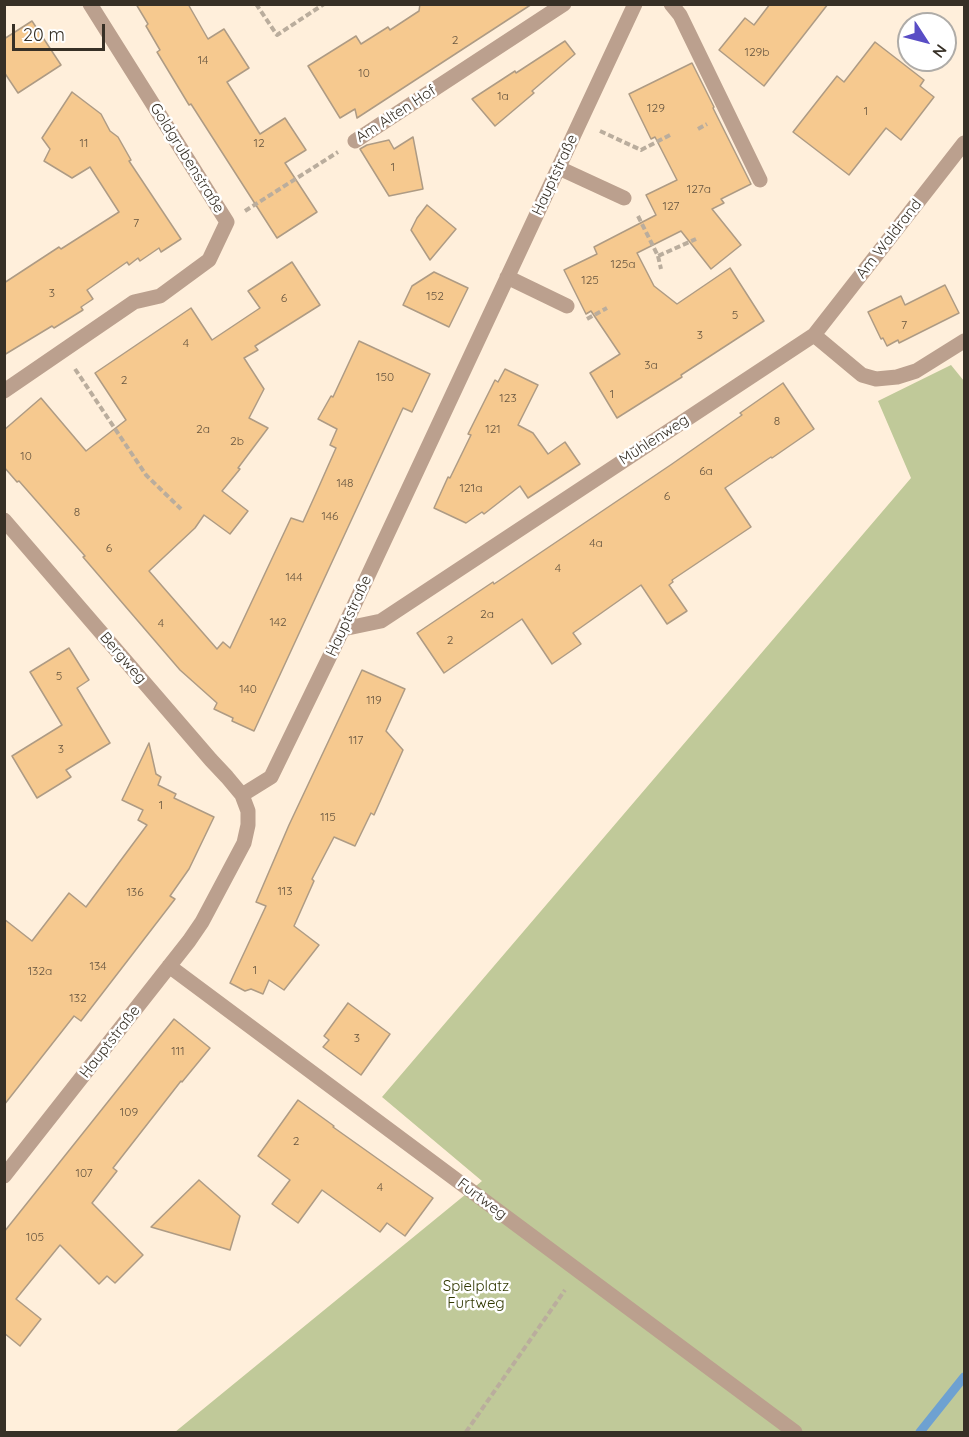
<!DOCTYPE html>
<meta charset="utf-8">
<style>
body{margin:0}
#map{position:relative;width:969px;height:1437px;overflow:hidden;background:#ffefdb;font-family:Quicksand,sans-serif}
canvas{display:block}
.frame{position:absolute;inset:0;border:6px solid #373026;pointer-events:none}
.north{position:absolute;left:897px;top:12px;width:60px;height:60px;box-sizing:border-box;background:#fff;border:2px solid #afaca8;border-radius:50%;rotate:126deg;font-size:16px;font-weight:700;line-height:24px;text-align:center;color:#373026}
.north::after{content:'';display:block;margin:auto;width:21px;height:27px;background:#594dc5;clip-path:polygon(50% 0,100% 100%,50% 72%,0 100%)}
.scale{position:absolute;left:12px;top:24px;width:93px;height:27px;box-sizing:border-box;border:3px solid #373026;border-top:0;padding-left:8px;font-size:18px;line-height:21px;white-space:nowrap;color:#373026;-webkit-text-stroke:4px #fff;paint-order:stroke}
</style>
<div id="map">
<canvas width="969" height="1437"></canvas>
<div class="frame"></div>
<div class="north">N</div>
<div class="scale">20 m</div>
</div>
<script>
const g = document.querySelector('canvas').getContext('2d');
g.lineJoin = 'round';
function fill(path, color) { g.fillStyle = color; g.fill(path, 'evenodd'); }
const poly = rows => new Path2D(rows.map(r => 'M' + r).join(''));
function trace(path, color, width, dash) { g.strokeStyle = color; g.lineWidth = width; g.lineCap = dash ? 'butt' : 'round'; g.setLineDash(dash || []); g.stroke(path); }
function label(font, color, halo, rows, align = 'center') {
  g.font = font + ' Quicksand,sans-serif'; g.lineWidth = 5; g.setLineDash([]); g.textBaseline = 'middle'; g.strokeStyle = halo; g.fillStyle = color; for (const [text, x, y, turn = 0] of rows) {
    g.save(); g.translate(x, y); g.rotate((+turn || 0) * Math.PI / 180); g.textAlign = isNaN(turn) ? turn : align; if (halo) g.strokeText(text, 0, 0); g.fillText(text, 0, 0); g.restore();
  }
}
fill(poly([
 [951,365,964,381,964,1432,175,1432,482,1181,382,1097,911,478,878,401]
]), '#c0c999');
trace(poly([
 [920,1432,964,1377]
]), '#6ea1d1', 9);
const building = poly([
 [136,4,188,4,208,39,224,29,249,68,227,82,260,134,285,118,306,150,285,163,317,212,277,238,191,104,189,105,157,52,160,50,146,26,148,24,136,4],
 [420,4,532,4,357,118,355,109,340,118,308,66,356,36,361,44,388,27,390,30,419,11,420,4],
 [770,4,828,4,764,86,719,50,745,18,754,25,770,4],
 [32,21,61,65,18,93,4,72,4,39,32,21],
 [565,41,575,54,532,91,534,93,495,126,472,99,515,71,516,73,565,41],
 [875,42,924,80,920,86,934,97,901,140,886,128,849,175,793,132,837,76,844,82,875,42],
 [692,63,714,107,713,108,751,184,721,199,724,203,712,209,741,245,711,269,681,231,637,253,654,286,677,304,730,268,764,321,681,375,682,377,617,418,590,373,620,354,591,311,586,314,564,270,597,254,594,247,656,215,646,195,677,180,655,137,651,139,629,94,692,63],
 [72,92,101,114,110,131,118,137,131,160,129,161,181,239,161,252,159,248,140,261,138,258,129,265,127,262,87,290,93,299,81,307,83,310,54,328,52,326,4,355,4,283,59,247,61,249,119,212,90,167,72,178,44,161,50,149,42,138,72,92],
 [413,137,423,189,389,196,360,149,367,145,389,140,394,149,413,137],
 [427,205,456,229,430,260,411,230,417,218,427,205],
 [292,262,320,305,255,346,258,350,244,358,264,389,249,418,268,428,238,468,240,469,222,491,248,511,230,534,204,515,195,528,149,571,217,649,223,642,230,648,291,518,303,522,317,491,336,448,330,445,337,429,318,419,331,396,333,397,359,341,430,374,412,412,403,408,254,731,232,721,233,718,214,709,217,703,180,670,83,557,85,556,19,481,17,482,4,467,4,430,41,398,86,451,126,420,95,373,191,308,212,340,260,308,248,291,292,262],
 [434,272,468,288,449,327,403,305,412,286,434,272],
 [945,285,959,313,899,343,898,340,887,346,883,338,881,339,868,312,901,296,905,305,945,285],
 [505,369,538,385,518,425,533,433,548,454,565,442,580,464,528,498,520,486,484,514,482,512,466,523,434,508,448,477,450,478,471,435,468,434,495,380,498,382,505,369],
 [783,383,814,429,772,458,771,457,725,488,751,527,672,580,673,582,669,585,687,611,667,624,641,585,573,633,581,644,552,664,522,619,444,673,417,633,493,582,494,584,672,464,742,415,740,413,783,383],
 [69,648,89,680,77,688,110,743,66,770,71,777,37,798,12,756,62,725,30,672,69,648],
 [362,670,405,689,386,731,403,750,374,815,371,813,355,846,334,837,312,879,314,881,294,926,319,945,284,990,269,980,263,994,251,989,245,991,230,983,266,906,256,902,289,825,362,670],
 [149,743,156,774,161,777,158,785,176,794,174,798,214,817,189,869,170,896,175,899,81,1021,74,1016,4,1105,4,919,32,941,69,893,86,907,147,825,138,820,143,810,122,800,149,743],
 [348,1003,390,1034,361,1075,323,1047,329,1040,324,1036,348,1003],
 [174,1019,210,1048,182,1082,181,1081,113,1168,117,1171,92,1203,143,1255,115,1283,107,1276,99,1284,60,1245,16,1299,41,1319,20,1346,4,1333,4,1232,174,1019],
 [298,1100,334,1126,333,1127,433,1198,405,1236,387,1223,380,1232,322,1190,298,1223,272,1204,290,1180,258,1156,298,1100],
 [199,1180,240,1216,230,1250,151,1227,199,1180]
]);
fill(building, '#f6c98f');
trace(building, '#ae9b84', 1.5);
trace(poly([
 [256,4,277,35,324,4],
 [698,129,707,124],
 [600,131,641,150,670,135],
 [245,211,338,152],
 [638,216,658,256,696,239],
 [658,256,661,269],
 [587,319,607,308],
 [75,369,146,475,181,509],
 [466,1432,565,1290]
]), '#baad9d', 4, [6, 3]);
trace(poly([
 [671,4,680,15,760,180],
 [355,141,564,4],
 [559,168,624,198],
 [507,277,567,306],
 [814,335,862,375,876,379,897,377,916,371,964,341],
 [4,391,134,302,160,296,209,260,227,222,90,4],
 [4,520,211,760,227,777,242,795,248,811,248,825,244,843,202,922,189,941,4,1176],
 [343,629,381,621,814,335,964,143],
 [242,795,271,777,343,629,635,4],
 [169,966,795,1432]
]), '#bba08e', 15);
label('12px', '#675640', null, [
 ["2",455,40],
 ["129b",757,52],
 ["14",203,60],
 ["10",364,73],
 ["1a",503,96],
 ["129",656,108],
 ["1",866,111],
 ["11",84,143],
 ["12",259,143],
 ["1",393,167],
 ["127a",699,189],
 ["127",671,206],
 ["7",136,223],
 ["125a",623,264],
 ["125",590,280],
 ["3",52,293],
 ["152",435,296],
 ["6",284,298],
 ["5",735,315],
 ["7",904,325],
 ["3",700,335],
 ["4",186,343],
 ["3a",651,365],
 ["150",385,377],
 ["2",124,380],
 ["1",612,394],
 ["123",508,398],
 ["8",777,421],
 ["2a",203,429],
 ["121",493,429],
 ["2b",237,441],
 ["10",26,456],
 ["6a",706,471],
 ["148",345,483],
 ["121a",471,488],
 ["6",667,496],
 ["8",77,512],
 ["146",330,516],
 ["4a",596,543],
 ["6",109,548],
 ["4",558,568],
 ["144",294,577],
 ["2a",487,614],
 ["142",278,622],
 ["4",161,623],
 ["2",450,640],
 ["5",59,676],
 ["140",248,689],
 ["119",374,700],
 ["117",356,740],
 ["3",61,749],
 ["1",161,805],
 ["115",328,817],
 ["113",285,891],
 ["136",135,892],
 ["134",98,966],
 ["1",255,970],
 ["132a",40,971],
 ["132",78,998],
 ["3",357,1038],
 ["111",178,1051],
 ["109",129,1112],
 ["2",296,1141],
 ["107",84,1173],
 ["4",380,1187],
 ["105",35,1237]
]);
label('15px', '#373026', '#fff', [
 ["Am Alten Hof",396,114,-33],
 ["Goldgrubenstraße",187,158,58],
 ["Hauptstraße",555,175,-65],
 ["Am Waldrand",889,239,-52],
 ["Mühlenweg",654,440,-33],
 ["Hauptstraße",349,616,-65],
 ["Bergweg",123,658,49],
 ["Hauptstraße",110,1042,-52],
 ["Furtweg",482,1199,37]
]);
label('15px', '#313802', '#fff', [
 ["Spielplatz",476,1286],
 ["Furtweg",476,1303]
]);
</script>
